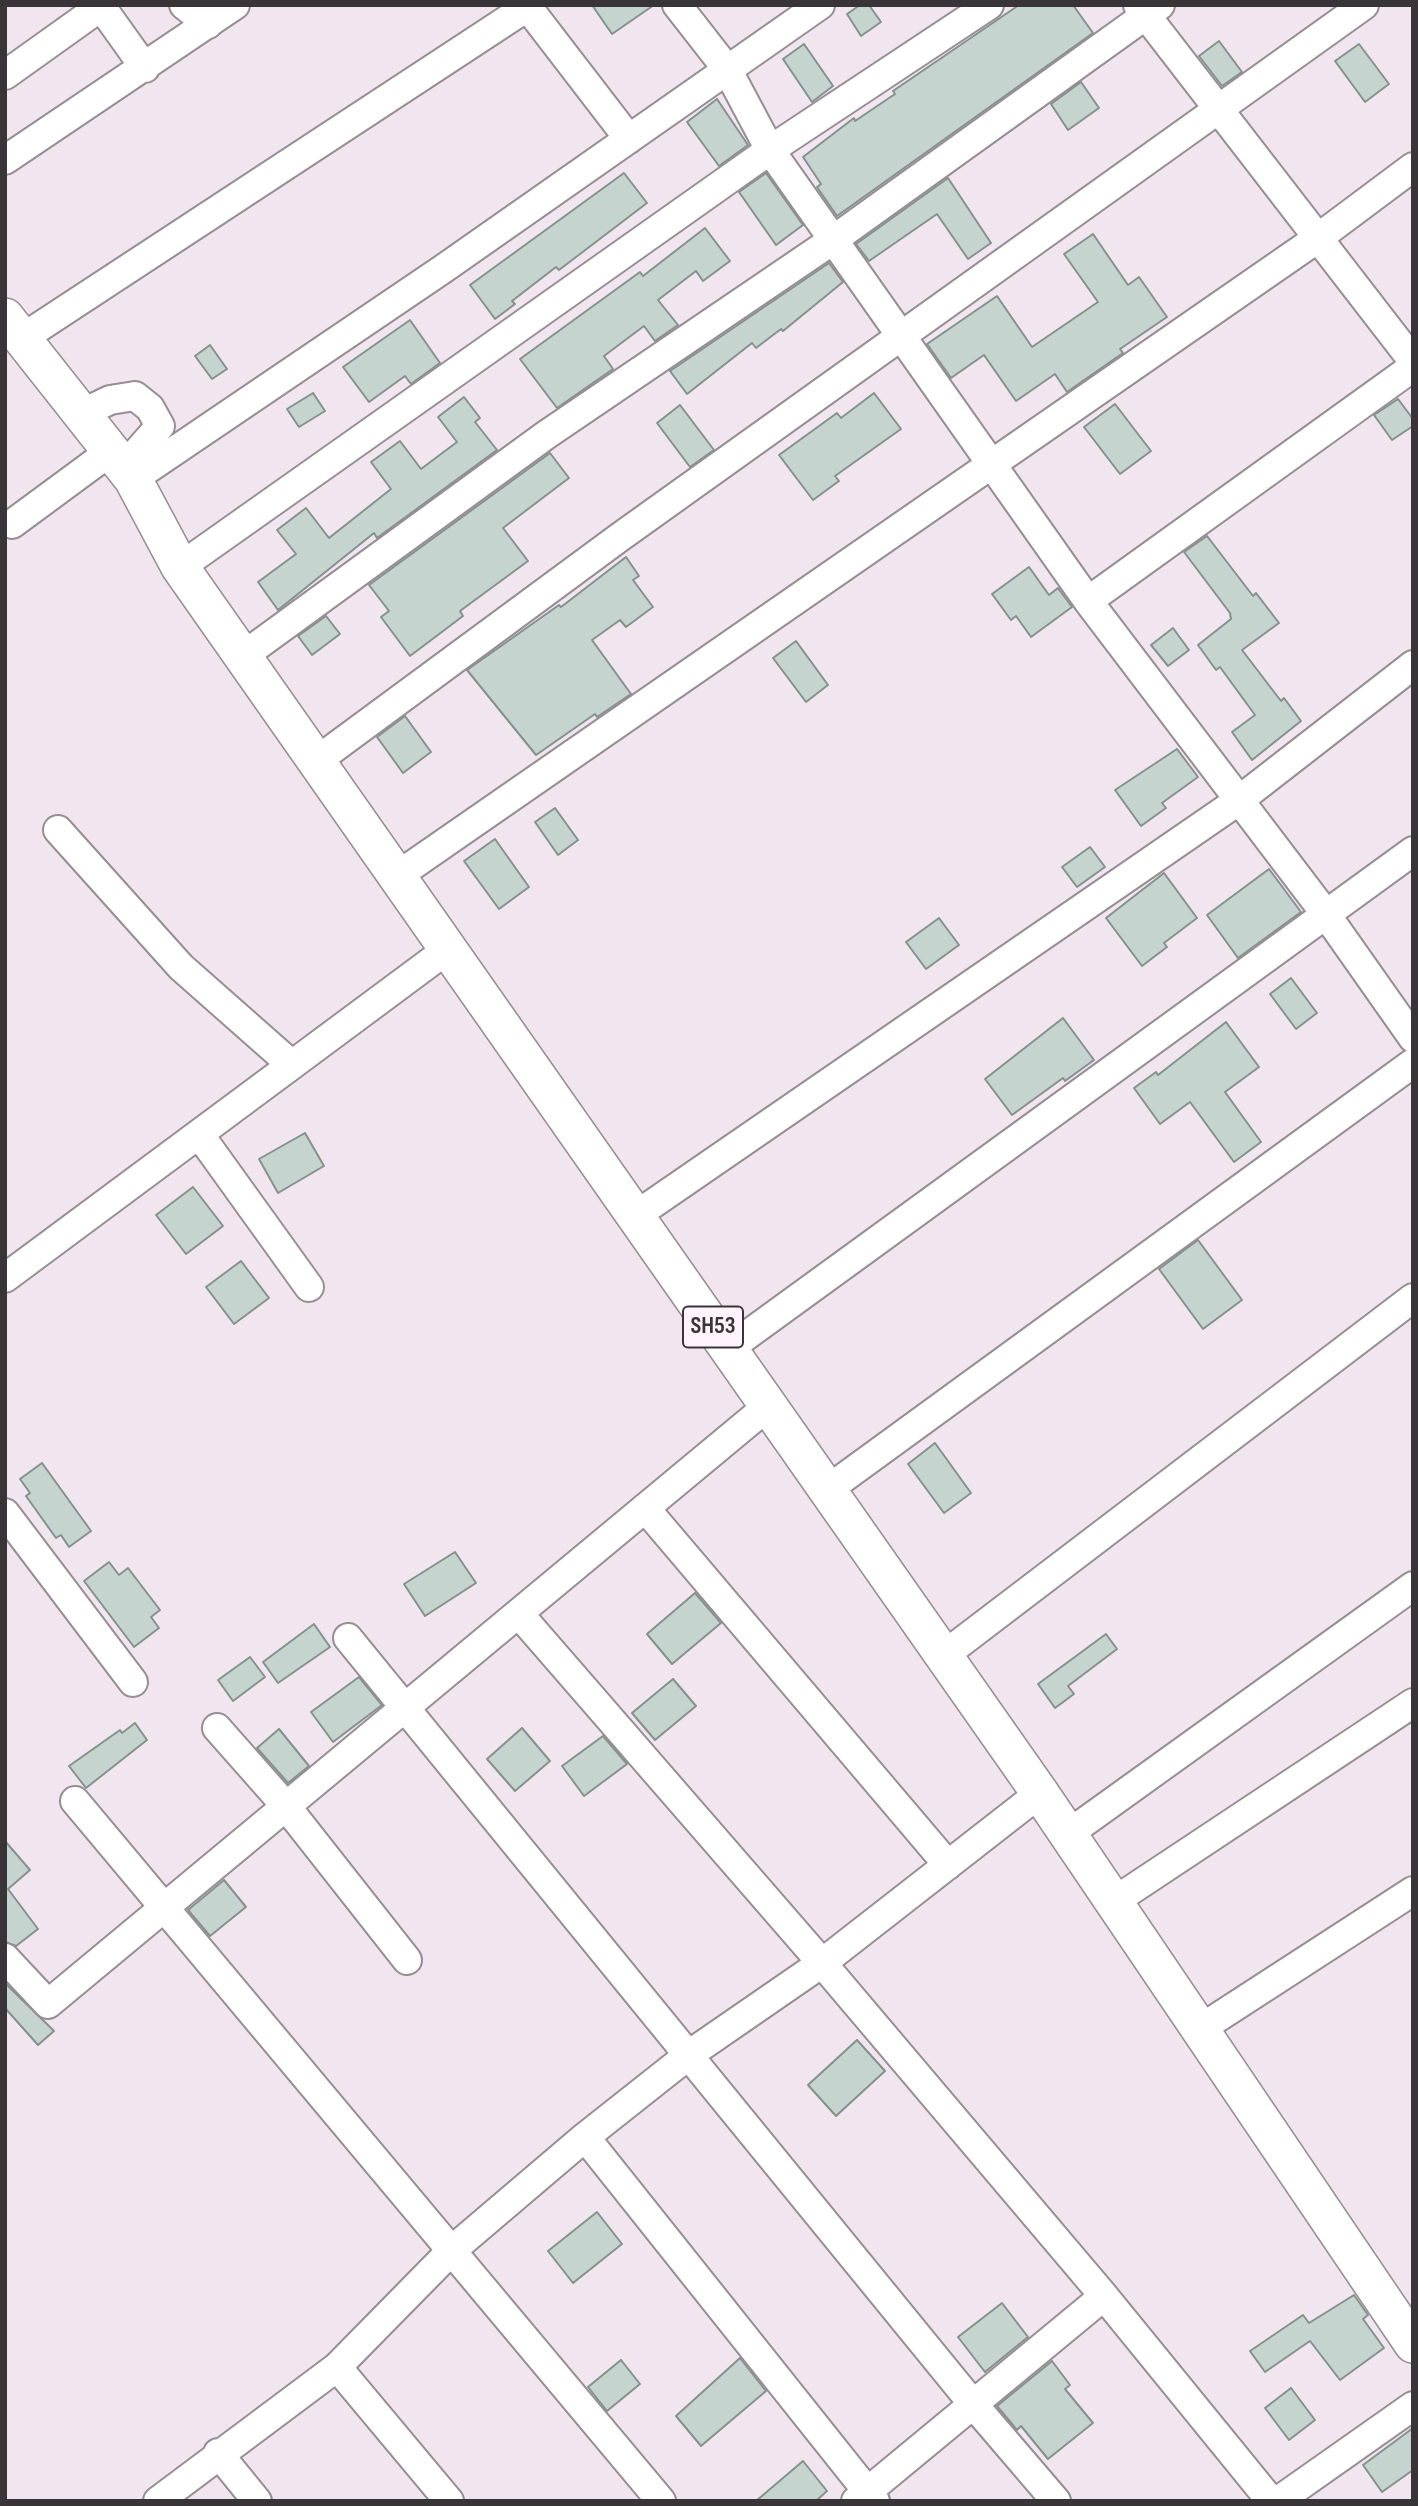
<!DOCTYPE html>
<style>
body{margin:0}
#map{position:relative;width:1418px;height:2506px;overflow:hidden;background:#f1e6f0;font-family:"Sofia Sans Condensed",sans-serif}
canvas{display:block}
.frame{position:absolute;inset:0;border:7px solid #383438;pointer-events:none}
</style>
<div id="map">
<canvas width="1418" height="2506"></canvas>
<div class="frame"></div>
</div>
<script>
const g = document.querySelector('canvas').getContext('2d');
g.lineJoin = 'round';
function fill(path, color) { g.fillStyle = color; g.fill(path, 'evenodd'); }
const poly = rows => new Path2D(rows.map(r => 'M' + r).join(''));
function trace(path, color, width, dash) { g.strokeStyle = color; g.lineWidth = width; g.lineCap = dash ? 'butt' : 'round'; g.setLineDash(dash || []); g.stroke(path); }
function label(font, color, halo, rows, align = 'center') {
  g.font = font + ' "Sofia Sans Condensed",sans-serif'; g.lineWidth = 5; g.setLineDash([]); g.textBaseline = 'middle'; g.strokeStyle = halo; g.fillStyle = color; for (const [text, x, y, turn = 0] of rows) {
    g.save(); g.translate(x, y); g.rotate((+turn || 0) * Math.PI / 180); g.textAlign = isNaN(turn) ? turn : align; if (halo) g.strokeText(text, 0, 0); g.fillText(text, 0, 0); g.restore();
  }
}
const building = poly([
 [592,5,654,5,612,34,592,5],
 [860,5,869,5,881,22,861,36,847,14,860,5],
 [1019,5,1073,5,1093,33,837,216,817,187,821,184,803,157,854,118,855,121,895,94,893,91,1019,5],
 [1219,41,1242,72,1222,86,1199,56,1219,41],
 [804,44,833,86,812,102,783,59,804,44],
 [1359,44,1389,84,1365,102,1335,61,1359,44],
 [1081,82,1099,108,1068,130,1051,104,1081,82],
 [717,99,748,145,719,166,687,122,717,99],
 [624,173,647,203,559,270,556,267,512,301,515,304,495,319,470,285,624,173],
 [766,173,803,225,776,245,739,192,766,173],
 [948,178,991,243,968,259,937,214,869,261,856,244,948,178],
 [705,228,730,261,703,281,696,271,658,300,678,325,655,341,644,326,604,356,613,369,557,408,520,359,640,272,643,276,705,228],
 [1093,234,1128,285,1139,277,1167,317,1120,349,1123,353,1067,392,1055,374,1016,401,984,355,951,378,927,344,997,296,1032,347,1098,302,1064,254,1093,234],
 [829,263,843,282,783,331,781,329,756,348,752,343,687,394,670,371,829,263],
 [410,320,440,363,411,384,405,376,369,402,343,367,410,320],
 [210,345,227,369,212,379,195,356,210,345],
 [313,393,325,411,299,427,287,409,313,393],
 [874,393,901,429,835,476,839,481,813,500,779,455,837,413,841,418,874,393],
 [464,397,480,418,475,422,497,450,377,538,374,533,278,610,258,582,296,554,277,530,306,508,329,538,391,489,371,462,400,441,421,469,457,442,438,417,464,397],
 [1398,399,1413,419,1413,426,1392,440,1374,415,1398,399],
 [1115,404,1151,451,1120,474,1084,427,1115,404],
 [680,405,714,450,690,467,657,423,680,405],
 [550,453,569,478,503,528,528,561,460,611,463,616,410,656,381,617,389,611,369,585,550,453],
 [1207,536,1253,596,1256,593,1279,623,1242,650,1281,701,1284,698,1301,721,1252,760,1232,732,1255,715,1220,667,1216,670,1198,645,1231,619,1230,613,1184,552,1207,536],
 [626,557,639,576,633,580,653,607,626,627,620,620,592,640,631,694,597,717,595,714,536,755,467,670,559,605,561,607,626,557],
 [1029,567,1049,595,1058,588,1072,607,1031,637,1016,616,1011,620,992,594,1029,567],
 [326,616,340,634,312,655,298,636,326,616],
 [1173,628,1189,650,1168,666,1151,645,1173,628],
 [796,641,828,685,806,702,773,658,796,641],
 [405,716,431,752,403,773,377,737,405,716],
 [1177,749,1198,777,1162,803,1166,808,1141,826,1115,790,1177,749],
 [555,808,578,840,558,855,535,822,555,808],
 [495,839,529,887,499,909,464,861,495,839],
 [1090,847,1105,867,1077,887,1062,867,1090,847],
 [1269,869,1301,912,1238,958,1207,915,1269,869],
 [1164,873,1197,918,1164,943,1167,947,1142,966,1106,918,1164,873],
 [939,918,959,945,926,969,906,942,939,918],
 [1291,978,1317,1013,1296,1029,1270,994,1291,978],
 [1063,1018,1094,1060,1065,1081,1063,1078,1012,1115,985,1079,1063,1018],
 [1226,1022,1259,1067,1225,1092,1261,1142,1234,1162,1190,1102,1160,1124,1134,1088,1156,1072,1158,1075,1226,1022],
 [305,1133,324,1166,278,1193,259,1159,305,1133],
 [193,1187,223,1226,186,1254,156,1215,193,1187],
 [1198,1240,1242,1300,1203,1329,1159,1269,1198,1240],
 [241,1261,269,1298,234,1324,206,1287,241,1261],
 [935,1443,971,1493,944,1513,908,1464,935,1443],
 [42,1463,91,1531,69,1547,61,1535,56,1538,26,1496,30,1493,20,1479,42,1463],
 [455,1552,476,1583,425,1616,404,1584,455,1552],
 [109,1562,119,1575,128,1568,160,1610,151,1617,159,1628,134,1647,84,1581,109,1562],
 [695,1593,721,1623,672,1664,647,1634,695,1593],
 [314,1624,330,1647,278,1683,263,1662,314,1624],
 [1106,1634,1117,1649,1068,1686,1074,1694,1055,1708,1038,1684,1106,1634],
 [250,1657,265,1677,233,1701,218,1680,250,1657],
 [359,1677,382,1705,333,1742,311,1712,359,1677],
 [673,1679,696,1706,655,1740,632,1713,673,1679],
 [135,1723,147,1740,86,1788,69,1766,120,1730,122,1733,135,1723],
 [522,1728,550,1761,515,1791,487,1759,522,1728],
 [279,1729,309,1766,288,1783,257,1748,279,1729],
 [603,1736,627,1764,584,1796,562,1766,603,1736],
 [5,1841,30,1870,8,1889,38,1929,16,1946,5,1942,5,1841],
 [224,1880,246,1907,210,1936,188,1910,224,1880],
 [5,1983,54,2031,38,2045,5,2008,5,1983],
 [857,2040,885,2071,836,2116,808,2085,857,2040],
 [597,2212,622,2244,573,2283,548,2251,597,2212],
 [1354,2295,1368,2315,1363,2319,1384,2348,1340,2380,1310,2341,1265,2372,1250,2351,1303,2315,1309,2323,1354,2295],
 [1002,2303,1028,2337,985,2372,958,2337,1002,2303],
 [740,2358,766,2391,701,2446,676,2416,740,2358],
 [621,2360,640,2384,607,2411,588,2387,621,2360],
 [1052,2361,1070,2385,1065,2389,1093,2423,1048,2459,1021,2426,1017,2430,997,2406,1052,2361],
 [1291,2388,1315,2420,1289,2440,1265,2408,1291,2388],
 [1413,2428,1413,2470,1382,2492,1363,2465,1413,2428],
 [803,2461,827,2491,816,2501,756,2501,803,2461]
]);
fill(building, '#c6d4cf');
trace(building, '#84918c', 2);
const minor = poly([
 [100,5,145,68],
 [184,5,208,24],
 [526,5,629,139],
 [677,5,727,69,770,150,1088,601,1325,913,1413,1038],
 [1138,5,1413,361],
 [5,75,103,5],
 [5,160,235,5],
 [21,339,530,5],
 [81,414,110,400,135,396,150,408,160,426,124,467],
 [133,479,443,269,820,5],
 [12,524,111,451],
 [180,567,770,150,989,5],
 [1088,601,1413,367],
 [243,656,546,435,833,240,1160,5],
 [315,762,620,537,1364,5],
 [58,830,181,967,292,1065],
 [397,876,1318,238,1413,167],
 [199,1134,309,1287],
 [635,1216,1238,801,1413,665],
 [5,1278,448,949],
 [728,1349,1413,851],
 [827,1490,1413,1063],
 [645,1508,948,1865],
 [5,1513,133,1682],
 [519,1614,822,1963,1104,2296],
 [348,1638,973,2404,1056,2501],
 [943,1656,1413,1298],
 [217,1728,285,1805,407,1960],
 [75,1801,661,2501],
 [1068,1834,1413,1586],
 [1113,1902,1413,1703],
 [5,1958,48,2004,768,1406],
 [1200,2029,1413,1891],
 [585,2137,875,2501],
 [337,2367,449,2501],
 [218,2453,257,2501],
 [158,2501,337,2367,451,2251,585,2137,690,2054,822,1963,1040,1793],
 [856,2501,1104,2296,1271,2501],
 [1278,2501,1413,2406]
]);
const major = poly([
 [5,317,133,479,180,567,1040,1793,1413,2344]
]);
trace(minor, '#978d95', 32);
trace(major, '#978d95', 40);
trace(minor, '#fff', 28);
trace(major, '#fff', 37);
for (const [x, y, w] of [
 [713,1327,60]
]) { const box = new Path2D(); box.roundRect(x - w / 2, y - 20.5, w, 41, 5); g.fillStyle = '#fff4fd'; g.fill(box); trace(box, '#383438', 2); }
label('bold 24px', '#383438', null, [
 ["SH53",713,1327]
]);
</script>
